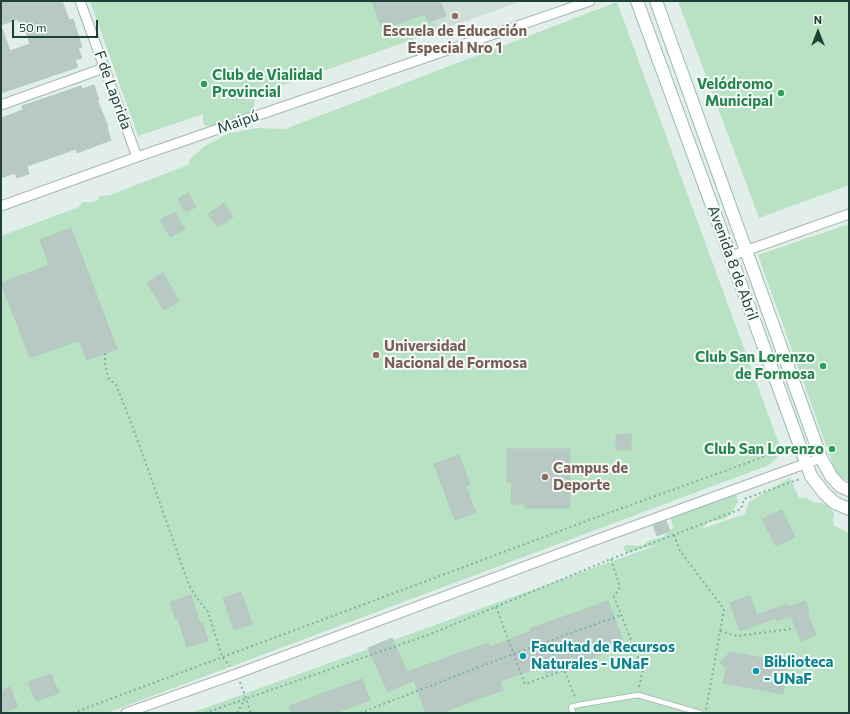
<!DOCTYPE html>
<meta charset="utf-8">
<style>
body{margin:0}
#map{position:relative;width:850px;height:714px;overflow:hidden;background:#e2eee9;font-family:Commissioner,sans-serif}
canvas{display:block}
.frame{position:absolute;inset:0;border:2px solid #204139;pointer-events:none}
.north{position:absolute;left:798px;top:12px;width:40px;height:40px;-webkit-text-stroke:3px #f3faf7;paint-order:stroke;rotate:0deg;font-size:11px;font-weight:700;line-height:16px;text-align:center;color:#204139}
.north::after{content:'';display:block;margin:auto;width:14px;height:18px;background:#204139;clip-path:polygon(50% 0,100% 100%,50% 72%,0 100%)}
.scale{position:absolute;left:12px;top:20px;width:86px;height:18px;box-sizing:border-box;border:2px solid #204139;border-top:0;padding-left:5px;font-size:12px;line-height:14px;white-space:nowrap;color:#204139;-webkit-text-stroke:3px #f3faf7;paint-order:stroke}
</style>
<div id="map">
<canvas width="850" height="714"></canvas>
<div class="frame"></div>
<div class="north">N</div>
<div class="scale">50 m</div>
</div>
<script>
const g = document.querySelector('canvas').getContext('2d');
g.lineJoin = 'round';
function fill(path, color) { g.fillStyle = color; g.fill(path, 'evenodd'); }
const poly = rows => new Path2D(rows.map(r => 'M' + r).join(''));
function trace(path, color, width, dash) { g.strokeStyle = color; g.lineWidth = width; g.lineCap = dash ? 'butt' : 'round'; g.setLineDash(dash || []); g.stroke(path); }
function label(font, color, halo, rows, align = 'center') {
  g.font = font + ' Commissioner,sans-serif'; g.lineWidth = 4; g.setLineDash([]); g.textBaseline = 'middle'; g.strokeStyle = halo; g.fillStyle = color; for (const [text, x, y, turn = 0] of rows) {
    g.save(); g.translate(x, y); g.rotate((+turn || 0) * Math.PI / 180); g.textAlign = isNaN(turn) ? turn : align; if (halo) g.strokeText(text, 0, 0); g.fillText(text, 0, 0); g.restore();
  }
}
fill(poly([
 [426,1,522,1,437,31]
]), '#d0ded8');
fill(poly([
 [90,1,426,1,437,31,255,95,254,106,249,113,248,123,229,122,210,127,205,126,203,122,203,114,138,136],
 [678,1,849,1,849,185,759,218],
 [617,2,782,452,769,465,107,713,1,713,1,236,79,207,83,202,93,202,98,200,99,196,110,195,188,165,190,159,205,146,227,134,256,128,285,129],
 [849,224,849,481,837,476,758,255],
 [790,478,799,498,806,498,814,502,826,504,834,513,833,525,849,533,849,713,191,713,657,545,650,546,628,553,626,553,623,546,628,545,642,546,648,541,663,537,673,528,671,517,734,494,736,495,738,502,730,515,724,519,709,522,701,529,745,514,749,502]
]), '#b9e1c4');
const building = poly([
 [1,1,62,1,69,20,73,19,82,47,78,48,82,58,75,60,78,67,1,93,1,28,2,28,10,51,30,44,24,25,21,27,18,19,1,25,1,1],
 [372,1,440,1,446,16,429,22,425,14,382,29,372,1],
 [94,85,99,100,97,100,108,126,107,127,111,140,77,153,76,149,27,166,29,174,17,178,15,173,1,178,1,118,23,110,22,106,81,86,82,89,94,85],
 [188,193,196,207,186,212,178,199,188,193],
 [224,203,233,217,217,227,208,214,224,203],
 [175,212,185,229,170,237,160,220,175,212],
 [71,228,117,349,87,360,79,340,30,358,1,283,49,265,40,240,71,228],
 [163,273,179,301,164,310,147,283,163,273],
 [631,434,631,450,616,450,616,435,631,434],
 [507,449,570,449,570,508,525,508,525,504,511,504,512,482,507,482,507,449],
 [459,455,470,485,466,486,476,513,455,520,434,464,459,455],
 [782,510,795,537,776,546,762,519,782,510],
 [666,521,670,531,657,536,653,525,666,521],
 [241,592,252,624,234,630,223,598,241,592],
 [191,595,200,623,202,622,208,641,187,647,178,618,176,619,170,602,191,595],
 [750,596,757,615,787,604,788,607,805,601,809,612,807,613,816,635,801,641,791,616,777,621,776,618,740,631,730,603,750,596],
 [608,601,625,646,546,674,543,666,500,681,503,690,440,713,426,713,414,680,388,692,368,648,392,638,407,672,488,643,490,647,531,631,529,629,608,601],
 [730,652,789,663,783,694,723,683,726,668,720,663,730,652],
 [51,674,59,693,36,701,28,682,51,674],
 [362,679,370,700,335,713,292,713,289,706,362,679],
 [10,687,18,707,1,713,1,691,10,687]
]);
fill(building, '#b7c9c2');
trace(building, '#b4c9c0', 1);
const service = poly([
 [573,713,571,707,578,705,638,695,700,713]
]);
const minor = poly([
 [80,1,137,157],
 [1,105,104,68],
 [1,206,137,157,590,1],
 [731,256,849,214],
 [126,713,236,674,601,538,821,458]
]);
const secondary = poly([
 [637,1,811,476,825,494,835,503,849,509],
 [656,1,821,458,831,476,840,486,849,490]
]);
trace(service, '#a4b7b1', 6);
trace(minor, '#a4b7b1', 11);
trace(secondary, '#9fbbb2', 14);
trace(poly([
 [105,353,105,365,109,379,116,385,131,422,189,585,196,597,208,612,222,657,230,666],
 [674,535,680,551,724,609,706,710],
 [611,559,620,587,614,597,643,670,639,687],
 [496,607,525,684,564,670,576,699],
 [720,631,737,636,791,629],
 [240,682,251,713],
 [73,713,592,519,788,448],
 [205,713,428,635,611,559,741,509,744,499,800,479],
 [237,713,245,699],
 [360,713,513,654,621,615]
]), '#7fb5a5', 2, [2, 3]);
trace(service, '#fff', 4.5);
trace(minor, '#fff', 9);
trace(secondary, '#fff', 12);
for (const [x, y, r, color] of [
 [455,16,4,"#8d6e63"],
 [204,84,4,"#2e9e5b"],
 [781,93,4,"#2e9e5b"],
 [376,355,4,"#8d6e63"],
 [823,366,4,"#2e9e5b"],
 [832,449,4,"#2e9e5b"],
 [545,477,4,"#8d6e63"],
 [523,656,4,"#0f9aa8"],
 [756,671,4,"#0f9aa8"]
]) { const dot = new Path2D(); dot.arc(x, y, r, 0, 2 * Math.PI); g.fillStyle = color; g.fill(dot); trace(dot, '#f3faf7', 1.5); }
label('bold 15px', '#785e54', '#f3faf7', [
 ["Escuela de Educación",455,31,"center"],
 ["Especial Nro 1",455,48,"center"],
 ["Universidad",384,346],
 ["Nacional de Formosa",384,363],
 ["Campus de",553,468],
 ["Deporte",553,485]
], 'left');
label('bold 15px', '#27864d', '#f3faf7', [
 ["Club de Vialidad",212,75,"left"],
 ["Provincial",212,92,"left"],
 ["Velódromo",773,84],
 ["Municipal",773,101],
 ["Club San Lorenzo",815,357],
 ["de Formosa",815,374],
 ["Club San Lorenzo",824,449]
], 'right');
label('15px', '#204139', '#f3faf7', [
 ["F de Laprida",113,90,70],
 ["Maipú",238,122,-19],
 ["Avenida 8 de Abril",733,263,70]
]);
label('bold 15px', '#0d838f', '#f3faf7', [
 ["Facultad de Recursos",531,647],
 ["Naturales - UNaF",531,664],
 ["Biblioteca",764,662],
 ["- UNaF",764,679]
], 'left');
</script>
